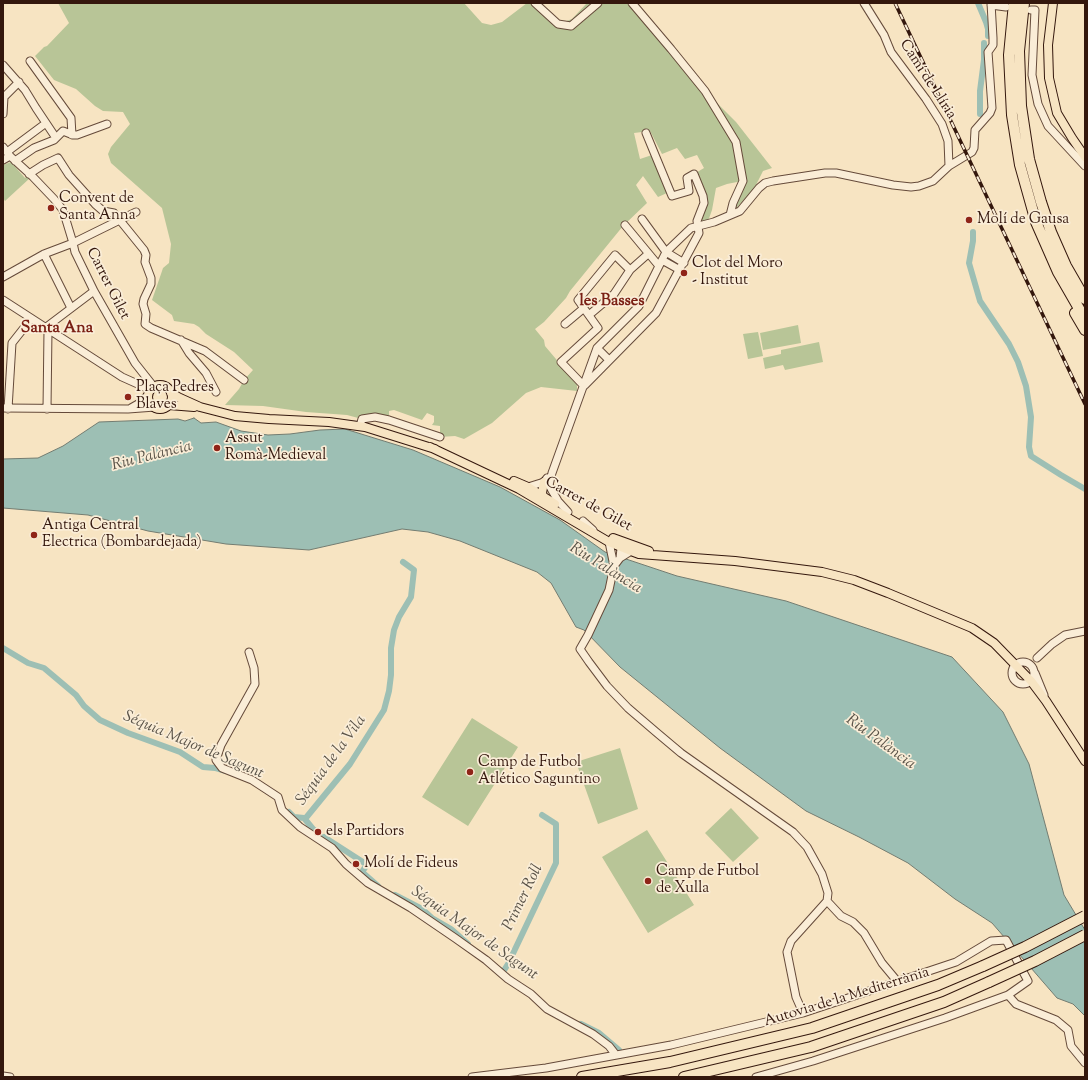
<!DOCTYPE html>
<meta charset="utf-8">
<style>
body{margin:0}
#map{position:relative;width:1088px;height:1080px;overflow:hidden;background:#f7e4c2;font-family:"Sorts Mill Goudy",serif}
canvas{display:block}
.frame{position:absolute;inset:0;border:4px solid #34170d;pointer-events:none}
</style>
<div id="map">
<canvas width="1088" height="1080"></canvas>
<div class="frame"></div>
</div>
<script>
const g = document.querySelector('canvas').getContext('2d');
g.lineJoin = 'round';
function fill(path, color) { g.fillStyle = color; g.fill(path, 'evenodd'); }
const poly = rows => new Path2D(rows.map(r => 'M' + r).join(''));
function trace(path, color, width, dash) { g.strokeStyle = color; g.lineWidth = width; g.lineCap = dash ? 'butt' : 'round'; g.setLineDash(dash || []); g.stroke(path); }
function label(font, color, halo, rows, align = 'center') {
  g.font = font + ' "Sorts Mill Goudy",serif'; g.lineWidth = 3.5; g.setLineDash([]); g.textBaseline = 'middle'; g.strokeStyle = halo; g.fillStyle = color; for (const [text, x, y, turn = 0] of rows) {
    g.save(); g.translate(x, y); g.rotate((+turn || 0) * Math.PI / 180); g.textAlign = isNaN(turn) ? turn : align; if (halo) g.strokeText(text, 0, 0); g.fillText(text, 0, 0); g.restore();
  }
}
fill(poly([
 [58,3,213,3,215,4,218,3,464,3,482,23,491,25,502,22,527,3,535,3,558,24,572,19,587,3,632,3,705,91,736,122,772,168,763,171,754,189,730,215,742,181,727,184,716,188,712,210,707,224,699,226,704,203,694,174,704,168,697,155,685,159,677,148,662,154,650,131,634,133,640,159,652,155,667,193,658,197,643,176,636,185,647,203,623,226,570,291,566,298,544,322,535,329,544,340,545,346,577,384,577,391,541,387,526,393,492,423,464,439,455,436,440,437,440,426,432,425,434,422,434,416,427,413,422,420,394,410,389,411,389,420,362,419,347,415,306,412,263,406,225,405,239,389,244,380,253,370,234,352,206,334,199,327,194,324,174,321,172,315,152,300,161,274,163,268,169,263,171,244,162,208,111,163,108,154,111,147,130,124,123,112,103,111,95,106,76,89,54,80,35,56,44,47,47,46,69,23],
 [11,162,25,178,27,176,30,178,5,201,3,198,3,165],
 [798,325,801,343,763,350,760,333],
 [758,332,763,356,748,359,743,334],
 [819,342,823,362,785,370,783,365,765,369,763,358,781,354,781,350],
 [472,718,518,747,468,826,422,797],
 [620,748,638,809,598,824,576,762],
 [731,808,759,838,733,862,705,833],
 [647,830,694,905,648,933,602,857]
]), '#b8c597');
const water = poly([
 [194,418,201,423,216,422,241,431,268,435,290,434,320,430,345,429,413,450,500,487,560,520,605,552,677,576,786,601,952,657,1003,712,1029,764,1064,895,1085,930,1085,1016,1073,1004,1057,998,992,923,955,899,908,863,859,837,806,811,720,748,620,667,584,630,576,627,551,583,537,572,460,541,428,532,402,529,309,550,226,544,148,531,88,515,3,508,3,459,38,458,63,446,99,422,178,419,185,421,194,418]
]);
fill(water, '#9dbfb4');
trace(water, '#737c71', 1);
trace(poly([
 [978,3,986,22,988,29,988,36],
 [980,114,980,91,984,60,984,43],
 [973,232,973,241,969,263,980,301,1009,344,1018,362,1026,386,1031,417,1029,447,1031,456,1061,475,1085,489],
 [3,648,28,663,44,668,76,695,84,706,100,720,128,733,180,752,203,767,215,768,225,771],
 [289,812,294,817,304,818,313,829,319,833],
 [305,819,350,764,384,710,389,691,391,675,391,648,394,630,399,617,411,597,414,570,403,562],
 [324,837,366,864,366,866,362,872,378,886],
 [395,895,422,909,432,918,451,929,468,944],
 [503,972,508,964,556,863,556,824,542,815],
 [581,1024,599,1033,619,1050]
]), '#9dbfb4', 6);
const minor = poly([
 [535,3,558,24,571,26,598,3],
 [632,3,671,49,705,91,736,142,743,181,733,203,730,215],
 [864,3,884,35,891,52,926,99,942,124,948,141,949,166],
 [991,5,1006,7],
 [1031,10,1035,10,1032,75,1038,104,1048,126,1085,166],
 [30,61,71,118,72,135],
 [3,65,25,90,36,108,56,138],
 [3,98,19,82],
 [3,114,4,97],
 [3,147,10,156,33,177,54,199,63,210,73,243,75,252,94,291,135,363,154,387],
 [7,152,42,126],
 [3,160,10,156],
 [15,161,34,148,54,140,63,131,73,135,77,135,107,124],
 [29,174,43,165,58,158,69,175,95,204,103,211,114,213,144,250,146,255,145,262,151,278,151,284,144,299,143,304,146,314,145,324,151,328,205,351,244,380],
 [642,219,666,252,684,263],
 [625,225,659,266],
 [44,254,71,308],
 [662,260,680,270],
 [3,277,44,254,73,243,136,212],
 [3,300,122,377,151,390],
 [589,315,614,294,630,270,648,254],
 [565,324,584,308],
 [45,328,94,291],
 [181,340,189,353,206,373,216,392],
 [597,348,609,360],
 [585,385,656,313,699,233,697,221,704,203,703,196,694,174,687,178,689,191,672,196,646,133],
 [584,386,561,362,598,328,578,300,615,255,630,270],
 [3,408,128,409,155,407],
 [131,408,138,404,148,395],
 [8,409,12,343,31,319],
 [47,409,48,330],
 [360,426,362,419,375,417,389,420,440,437],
 [528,487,544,482,547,478],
 [568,512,558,501,549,485,552,473,597,348,639,306,666,252,691,228,714,222,740,211,759,188,765,183,773,181,825,173,836,173,893,185,911,187,919,186,933,181,949,166,972,152,974,148,975,130,990,113,992,108,988,52,993,45,993,38,991,3],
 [583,521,593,530],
 [609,542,614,566,620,558,631,551],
 [618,544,621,548,620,558],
 [614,566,609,590,588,635,580,649,589,662,607,686,628,708,656,732,681,753,793,832,807,847,822,874,828,893,827,901,791,941,787,952,796,997,803,1013],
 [249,652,254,668,255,684,221,745,216,760,222,768,252,780,278,797,282,810,300,827,332,848,346,864,368,883,411,908,455,938,486,960,508,979,531,994,547,1009,593,1034,609,1046,616,1055],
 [1037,658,1052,644,1065,635,1085,631],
 '1012 673a11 11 0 1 1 22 0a11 11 0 1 1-22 0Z',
 [1035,673,1044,695],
 [827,901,841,916,853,922,864,933,882,963,897,981],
 [1008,995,1016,1004,1056,1020,1068,1030,1071,1046,1085,1063],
 [3,1076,10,1077],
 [472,1077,546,1068,671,1045,803,1013,956,962,991,941,1006,940,1028,981,1008,995,945,1018,813,1061,756,1077]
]);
const major = poly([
 [1053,3,1048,45,1049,78,1057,113,1072,138,1085,157],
 '148 397a12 12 0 1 1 24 0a12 12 0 1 1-24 0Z',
 [171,393,180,398,200,407,235,416,269,419,329,422,365,427,435,449],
 [169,405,194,407],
 [430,447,519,489,609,542,631,551,639,554,735,561,822,572,854,580,888,593,972,628,994,643,1031,681,1046,701,1085,761],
 [514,481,528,487,555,504],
 [544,482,542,493,544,499],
 [613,538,649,551]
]);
const highway = poly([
 [1014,3,1009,55,1012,115,1020,165,1036,222,1058,272,1085,319],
 [1024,3,1019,51,1021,106,1029,159,1041,202,1051,232,1066,266,1085,299],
 [1075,313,1085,330],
 [582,1077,670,1062,812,1028,938,985,983,966],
 [684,1077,811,1047,944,1002,989,982]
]);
trace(minor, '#654a3a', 9);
trace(major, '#34170d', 10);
trace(highway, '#34170d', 12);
trace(minor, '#faedd7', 7);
trace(major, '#f7e4c2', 8);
trace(highway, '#f7e4c2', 10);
const rail = poly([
 [895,3,1085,404]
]);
trace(rail, '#34170d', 3.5);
trace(rail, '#faedd7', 2, [6]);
const highwayBridge = poly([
 [983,966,1025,947,1085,916],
 [989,982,1035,961,1085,935]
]);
trace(highwayBridge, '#34170d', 12, []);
trace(highwayBridge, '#f7e4c2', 10);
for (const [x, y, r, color] of [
 [51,208,4,"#8f2418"],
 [969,220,4,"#8f2418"],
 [684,273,4,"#8f2418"],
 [128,397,4,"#8f2418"],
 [217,448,4,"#8f2418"],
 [34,535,4,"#8f2418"],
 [470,772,4,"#8f2418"],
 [318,832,4,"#8f2418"],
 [356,864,4,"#8f2418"],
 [648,881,4,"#8f2418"]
]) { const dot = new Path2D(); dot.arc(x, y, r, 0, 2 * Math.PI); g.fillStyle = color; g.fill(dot); trace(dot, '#faedd7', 1.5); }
label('15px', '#34170d', '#faedd7', [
 ["Camí de Llíria",927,80,57],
 ["Carrer Gilet",107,284,63],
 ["Carrer de Gilet",588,505,29],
 ["Autovia de la Mediterrània",847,998,-17]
]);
label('15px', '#34170d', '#faedd7', [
 ["Convent de",59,199],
 ["Santa Anna",59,216],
 ["Molí de Gausa",977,220],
 ["Clot del Moro",692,264],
 ["- Institut",692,281],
 ["Plaça Pedres",136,388],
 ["Blaves",136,405],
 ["Assut",225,439],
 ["Romà-Medieval",225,456],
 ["Antiga Central",42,526],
 ["Electrica (Bombardejada)",42,543],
 ["Camp de Futbol",478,763],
 ["Atlético Saguntino",478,780],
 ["els Partidors",326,832],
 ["Molí de Fideus",364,864],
 ["Camp de Futbol",656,872],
 ["de Xulla",656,889]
], 'left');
label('bold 16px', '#7a1f14', '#faedd7', [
 ["les Basses",612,302],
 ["Santa Ana",57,329]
]);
label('italic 16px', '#595247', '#faedd7', [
 ["Riu Palància",152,457,-14],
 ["Riu Palància",605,569,32],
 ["Riu Palància",880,743,36],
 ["Séquia Major de Sagunt",193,746,23],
 ["Séquia de la Vila",332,761,-54],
 ["Primer Roll",524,898,-64],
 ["Séquia Major de Sagunt",474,934,35]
]);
</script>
